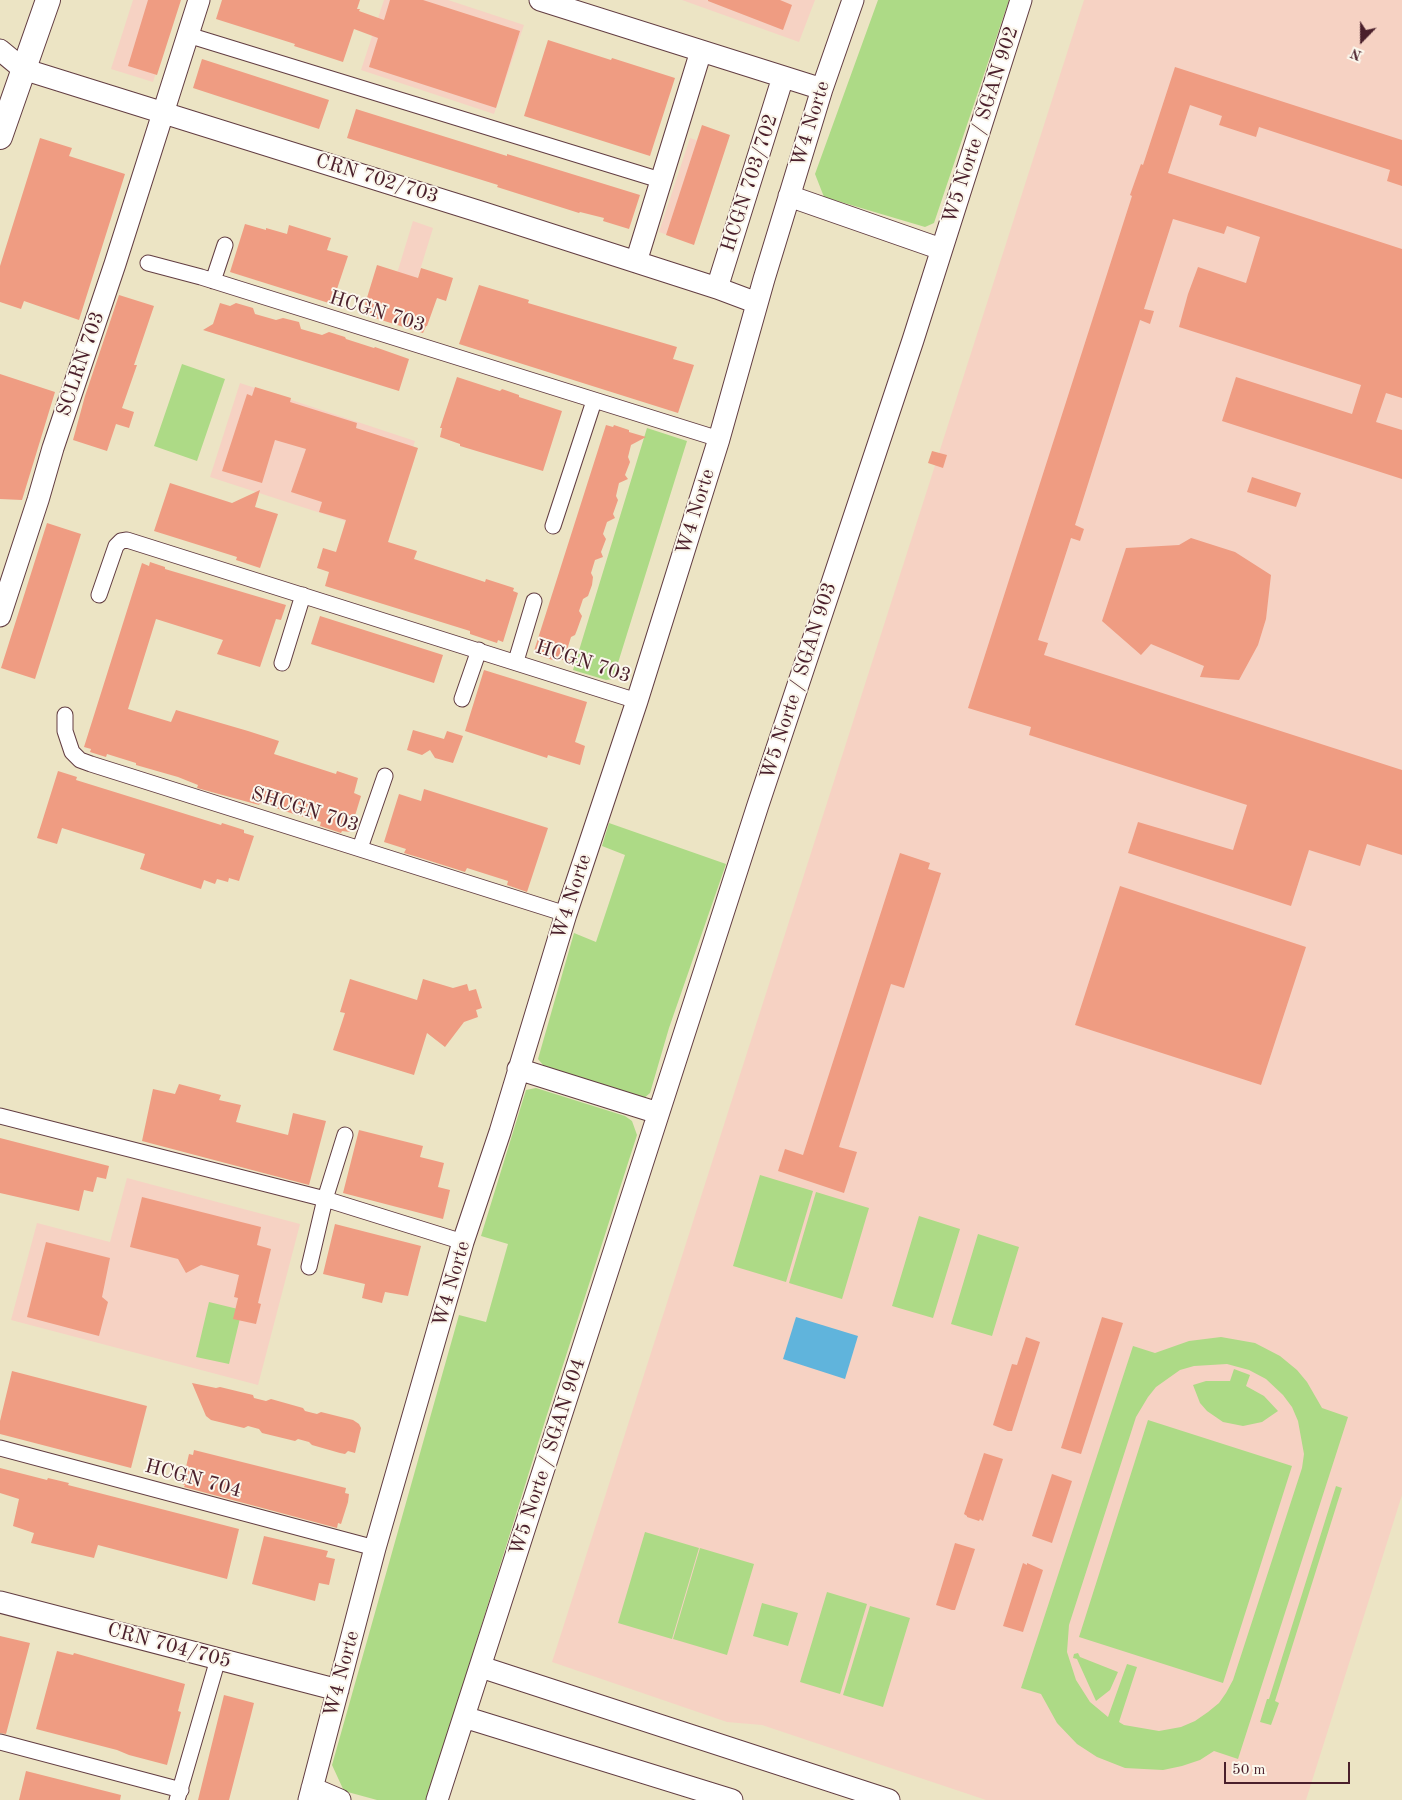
<!DOCTYPE html>
<style>
body{margin:0}
#map{position:relative;width:1402px;height:1800px;overflow:hidden;background:#ece4c4;font-family:"Old Standard TT",serif}
canvas{display:block}
.north{position:absolute;left:1337px;top:15px;width:50px;height:50px;-webkit-text-stroke:4px #fbf7ec;paint-order:stroke;rotate:202deg;font-size:14px;font-weight:700;line-height:20px;text-align:center;color:#4a1f2b}
.north::after{content:'';display:block;margin:auto;width:18px;height:22px;background:#4a1f2b;clip-path:polygon(50% 0,100% 100%,50% 72%,0 100%)}
.scale{position:absolute;left:1224px;top:1762px;width:126px;height:22px;box-sizing:border-box;border:2px solid #4a1f2b;border-top:0;padding-left:6px;font-size:15px;line-height:18px;white-space:nowrap;color:#4a1f2b;-webkit-text-stroke:4px #fbf7ec;paint-order:stroke}
</style>
<div id="map">
<canvas width="1402" height="1800"></canvas>
<div class="north">N</div>
<div class="scale">50 m</div>
</div>
<script>
const g = document.querySelector('canvas').getContext('2d');
g.lineJoin = 'round';
function fill(path, color) { g.fillStyle = color; g.fill(path, 'evenodd'); }
const poly = rows => new Path2D(rows.map(r => 'M' + r).join(''));
function trace(path, color, width, dash) { g.strokeStyle = color; g.lineWidth = width; g.lineCap = dash ? 'butt' : 'round'; g.setLineDash(dash || []); g.stroke(path); }
function label(font, color, halo, rows, align = 'center') {
  g.font = font + ' "Old Standard TT",serif'; g.lineWidth = 4; g.setLineDash([]); g.textBaseline = 'middle'; g.strokeStyle = halo; g.fillStyle = color; for (const [text, x, y, turn = 0] of rows) {
    g.save(); g.translate(x, y); g.rotate((+turn || 0) * Math.PI / 180); g.textAlign = isNaN(turn) ? turn : align; if (halo) g.strokeText(text, 0, 0); g.fillText(text, 0, 0); g.restore();
  }
}
fill(poly([
 [133,0,179,0,153,82,111,69],
 [384,0,448,0,524,25,494,114,361,70],
 [682,0,815,0,799,42],
 [1084,0,1402,0,1402,1495,1306,1800,986,1800,762,1725,727,1722,552,1662],
 [690,138,724,149,693,244,659,232],
 [413,221,433,228,404,322,384,316],
 [240,383,415,441,385,534,210,477],
 [127,1178,300,1224,258,1385,11,1320,37,1223,110,1242]
]), '#f6d2c3');
fill(poly([
 [878,0,1009,0,934,223,925,227,824,197,815,174],
 [182,364,225,379,197,461,154,446],
 [647,428,687,441,613,679,606,680,573,670],
 [609,823,726,864,669,1028,650,1093,643,1099,548,1071,538,1059,574,933,596,942,625,855,602,846],
 [536,1088,625,1116,632,1121,637,1135,545,1421,427,1800,377,1800,344,1791,332,1765,459,1315,486,1322,508,1244,481,1236,526,1090],
 [760,1175,813,1191,786,1282,733,1266],
 [816,1192,869,1208,842,1299,789,1283],
 [919,1216,960,1229,933,1318,892,1306],
 [978,1234,1019,1247,992,1336,951,1324],
 [209,1302,242,1310,229,1364,196,1357],
 [1221,1337,1255,1343,1280,1356,1297,1370,1307,1382,1322,1408,1348,1417,1238,1759,1214,1751,1200,1760,1182,1766,1163,1770,1125,1768,1097,1757,1077,1744,1057,1723,1041,1694,1021,1688,1133,1346,1155,1353,1189,1341],
 [1227,1364,1249,1370,1266,1379,1283,1395,1292,1407,1298,1421,1304,1454,1302,1468,1233,1680,1226,1693,1219,1703,1208,1712,1195,1721,1181,1727,1159,1731,1124,1725,1119,1722,1137,1667,1127,1664,1108,1717,1090,1702,1076,1680,1067,1652,1069,1625,1136,1417,1148,1397,1156,1387,1180,1370,1194,1366],
 [1234,1369,1250,1375,1246,1386,1264,1396,1278,1411,1262,1422,1243,1426,1223,1422,1207,1411,1200,1403,1193,1385,1206,1381,1230,1381],
 [1148,1420,1292,1466,1223,1683,1079,1637],
 [1336,1486,1342,1488,1275,1701,1279,1703,1271,1725,1260,1722,1267,1699,1269,1699],
 [645,1532,699,1548,672,1639,618,1623],
 [700,1548,754,1564,727,1655,673,1639],
 [827,1592,867,1604,840,1694,800,1682],
 [762,1603,798,1613,788,1646,753,1636],
 [870,1606,910,1618,883,1707,843,1695],
 [1078,1653,1080,1657,1118,1672,1110,1690,1096,1701,1077,1659,1073,1658,1074,1654]
]), '#adda86');
fill(poly([
 [796,1317,858,1336,845,1379,783,1359]
]), '#60b4dc');
fill(poly([
 [148,0,181,0,157,75,128,66],
 [222,0,360,0,357,9,360,9,359,11,384,20,390,0,423,0,520,31,496,108,369,67,378,38,354,29,343,62,294,46,295,44,216,19],
 [708,0,780,0,792,5,783,30,708,1],
 [548,40,611,60,612,58,675,78,650,156,524,116],
 [202,59,329,100,319,129,193,88],
 [1175,67,1402,140,1402,186,1387,181,1390,170,1259,127,1256,137,1219,125,1222,116,1190,105,1168,173,1402,249,1402,398,1386,393,1376,422,1402,430,1402,479,1222,421,1236,377,1352,414,1361,385,1179,327,1188,294,1198,267,1246,283,1260,237,1227,226,1224,234,1173,219,1144,309,1154,311,1150,324,1140,320,1075,525,1084,529,1080,541,1071,538,1038,640,1048,643,1044,655,1402,770,1402,855,1367,844,1360,866,1309,850,1291,906,1128,853,1138,822,1233,850,1247,805,1029,735,1031,727,968,708,1132,196,1130,195,1141,164,1143,165],
 [356,109,507,156,507,154,640,195,629,229,603,221,604,218,580,212,579,213,497,187,498,185,347,138],
 [702,125,730,135,694,245,666,235],
 [40,138,72,148,69,156,125,174,79,320,24,301,21,309,0,302,0,266],
 [245,224,266,230,266,228,287,234,289,225,331,238,327,250,348,256,332,304,230,272],
 [377,265,418,278,421,268,453,278,446,301,437,298,427,326,426,326,423,333,362,314],
 [479,285,529,300,528,303,677,347,673,359,694,365,678,413,459,344],
 [119,295,154,306,134,365,137,365,122,408,134,412,129,428,116,424,107,451,73,440,85,396],
 [220,303,230,306,236,303,253,308,255,314,276,320,283,318,299,322,301,329,322,335,329,332,345,337,346,339,374,348,375,347,409,359,399,391,203,330,213,324],
 [0,374,55,392,22,500,0,499],
 [457,377,500,391,502,389,519,395,519,397,562,411,543,471,460,446,460,444,440,437,442,428,440,428],
 [255,387,291,398,290,402,357,423,356,428,418,448,388,542,417,551,414,559,485,582,486,579,514,588,513,591,518,593,503,642,498,640,497,643,470,634,470,631,325,586,329,572,317,568,323,548,336,552,346,520,319,512,322,502,291,492,306,449,275,440,262,483,222,471,247,394,252,396],
 [606,425,613,427,614,425,629,430,629,432,646,437,631,445,628,457,630,462,625,475,628,479,619,483,616,496,618,500,613,514,615,518,607,522,603,534,606,539,601,552,603,557,595,560,591,573,593,577,592,585,588,596,583,599,579,611,582,616,577,630,575,635,571,637,567,650,574,664,557,658,556,661,540,656,541,653,534,651],
 [932,451,947,455,943,468,928,463],
 [1252,477,1301,493,1296,507,1247,492],
 [170,483,232,503,260,490,255,507,278,514,260,568,236,560,237,557,154,531],
 [47,523,81,534,35,679,1,668],
 [1191,538,1235,552,1271,575,1266,619,1258,645,1239,680,1200,677,1204,666,1151,644,1141,655,1102,621,1126,548,1179,545],
 [150,562,165,567,165,569,286,605,281,620,276,619,260,667,217,654,223,640,156,619,128,709,171,722,176,710,248,731,279,741,274,754,336,774,337,771,358,778,354,793,361,796,350,832,342,831,341,833,320,826,321,822,300,816,260,803,259,805,197,788,198,785,178,777,136,765,136,763,107,754,106,757,90,752,91,749,84,747,142,563,149,566],
 [320,616,443,655,434,683,311,644],
 [484,670,587,702,575,742,585,746,580,765,548,755,547,758,465,731],
 [413,730,444,739,447,731,463,736,453,763,435,758,430,750,422,755,407,750],
 [58,771,77,777,76,780,221,825,222,823,244,830,244,833,254,836,239,881,229,878,228,882,217,879,215,884,204,880,201,889,140,869,145,854,62,828,57,844,37,838],
 [424,789,548,828,527,892,507,885,508,881,467,868,465,872,424,859,404,853,406,849,384,842,399,794,421,801],
 [900,853,930,863,928,869,941,873,904,988,891,984,839,1147,857,1152,844,1193,778,1171,785,1149,803,1155],
 [1120,886,1306,947,1261,1085,1075,1025],
 [350,979,417,1000,423,979,453,988,467,984,469,991,476,989,482,1008,476,1010,478,1017,464,1022,445,1047,427,1033,414,1075,333,1050,345,1013,340,1012],
 [179,1084,221,1095,219,1100,241,1105,236,1122,288,1135,293,1113,326,1121,309,1185,142,1141,153,1089,175,1094],
 [359,1130,423,1146,420,1157,444,1163,438,1187,450,1190,443,1219,343,1193],
 [0,1138,109,1166,106,1179,97,1177,93,1192,84,1190,79,1211,0,1193],
 [142,1197,261,1227,257,1245,271,1249,258,1303,261,1304,256,1324,233,1319,238,1298,234,1297,239,1275,201,1265,186,1273,178,1259,130,1247],
 [335,1224,421,1246,408,1296,385,1292,382,1303,362,1298,365,1284,323,1274],
 [46,1242,110,1258,102,1297,108,1302,99,1336,27,1317],
 [1102,1317,1123,1323,1081,1454,1061,1448],
 [1026,1337,1040,1342,1012,1431,1008,1431,993,1425,1012,1364,1017,1365],
 [12,1371,147,1406,131,1468,0,1434,0,1421],
 [192,1383,216,1388,220,1387,253,1395,254,1398,266,1401,271,1399,303,1408,305,1411,317,1414,321,1412,353,1420,359,1424,361,1428,355,1453,348,1451,345,1454,340,1453,312,1445,309,1442,298,1439,295,1441,262,1433,259,1429,248,1426,244,1428,211,1420,206,1416],
 [194,1450,346,1488,345,1493,349,1494,348,1502,341,1524,338,1523,337,1528,184,1487,185,1485,182,1484,189,1454,193,1455],
 [984,1453,1003,1459,983,1521,980,1519,979,1521,967,1517,967,1516,964,1514],
 [0,1468,47,1480,48,1478,69,1483,68,1485,239,1529,227,1579,98,1545,94,1558,31,1543,34,1533,13,1526,19,1499,0,1493],
 [1052,1474,1072,1481,1052,1543,1032,1536],
 [264,1536,328,1551,326,1557,335,1559,329,1585,319,1583,315,1601,252,1584],
 [955,1543,975,1549,955,1610,952,1610,936,1605],
 [1023,1563,1027,1565,1027,1563,1043,1570,1023,1632,1003,1626],
 [0,1636,30,1643,6,1734,0,1733],
 [57,1651,73,1655,74,1653,185,1684,178,1711,181,1712,167,1765,129,1755,117,1750,36,1729],
 [224,1695,254,1703,250,1719,229,1800,198,1800],
 [26,1771,121,1795,120,1800,19,1800]
]), '#ef9c82');
const street = poly([
 [188,35,660,180],
 [148,263,201,277,719,439],
 [213,281,225,245],
 [553,526,594,401],
 [99,595,116,546,121,541,127,540,637,701],
 [516,661,534,601],
 [282,663,303,595],
 [462,699,479,650],
 [65,715,65,731,72,752,80,760,91,764,566,914],
 [360,848,385,776],
 [0,1116,325,1199,463,1242],
 [309,1267,325,1199,345,1135],
 [0,1448,375,1548],
 [0,1742,181,1790],
 [177,1800,218,1659]
]);
const secondary = poly([
 [540,0,822,89],
 [0,50,23,69,484,213,717,288,757,303],
 [789,196,941,249],
 [636,262,701,51],
 [717,288,783,77],
 [0,616,38,500,53,448,115,264,199,0],
 [518,1069,658,1113],
 [0,1602,338,1690],
 [481,1667,889,1800],
 [464,1717,732,1800],
 [312,1788,340,1800],
 [309,1800,375,1548,463,1242,500,1132,566,914,637,701,719,439,764,279,822,89,853,0],
 [437,1800,758,805,913,340,1021,0]
]);
const primary = poly([
 [0,137,48,0]
]);
trace(street, '#623d42', 17);
trace(secondary, '#623d42', 23);
trace(primary, '#623d42', 26);
trace(street, '#fff', 15);
trace(secondary, '#fff', 21);
trace(primary, '#fff', 24);
label('20px', '#4a1f2b', '#fbf7ec', [
 ["W4 Norte",811,124,-73],
 ["W5 Norte / SGAN 902",981,125,-72],
 ["CRN 702/703",377,179,17],
 ["HCGN 703/702",750,183,-72],
 ["HCGN 703",377,312,17],
 ["SCLRN 703",81,364,-71],
 ["W4 Norte",696,512,-73],
 ["HCGN 703",583,662,18],
 ["W5 Norte / SGAN 903",799,681,-72],
 ["SHCGN 703",305,810,17],
 ["W4 Norte",572,897,-72],
 ["W4 Norte",452,1284,-74],
 ["W5 Norte / SGAN 904",548,1457,-72],
 ["HCGN 704",193,1479,15],
 ["CRN 704/705",169,1646,15],
 ["W4 Norte",342,1674,-75]
]);
</script>
